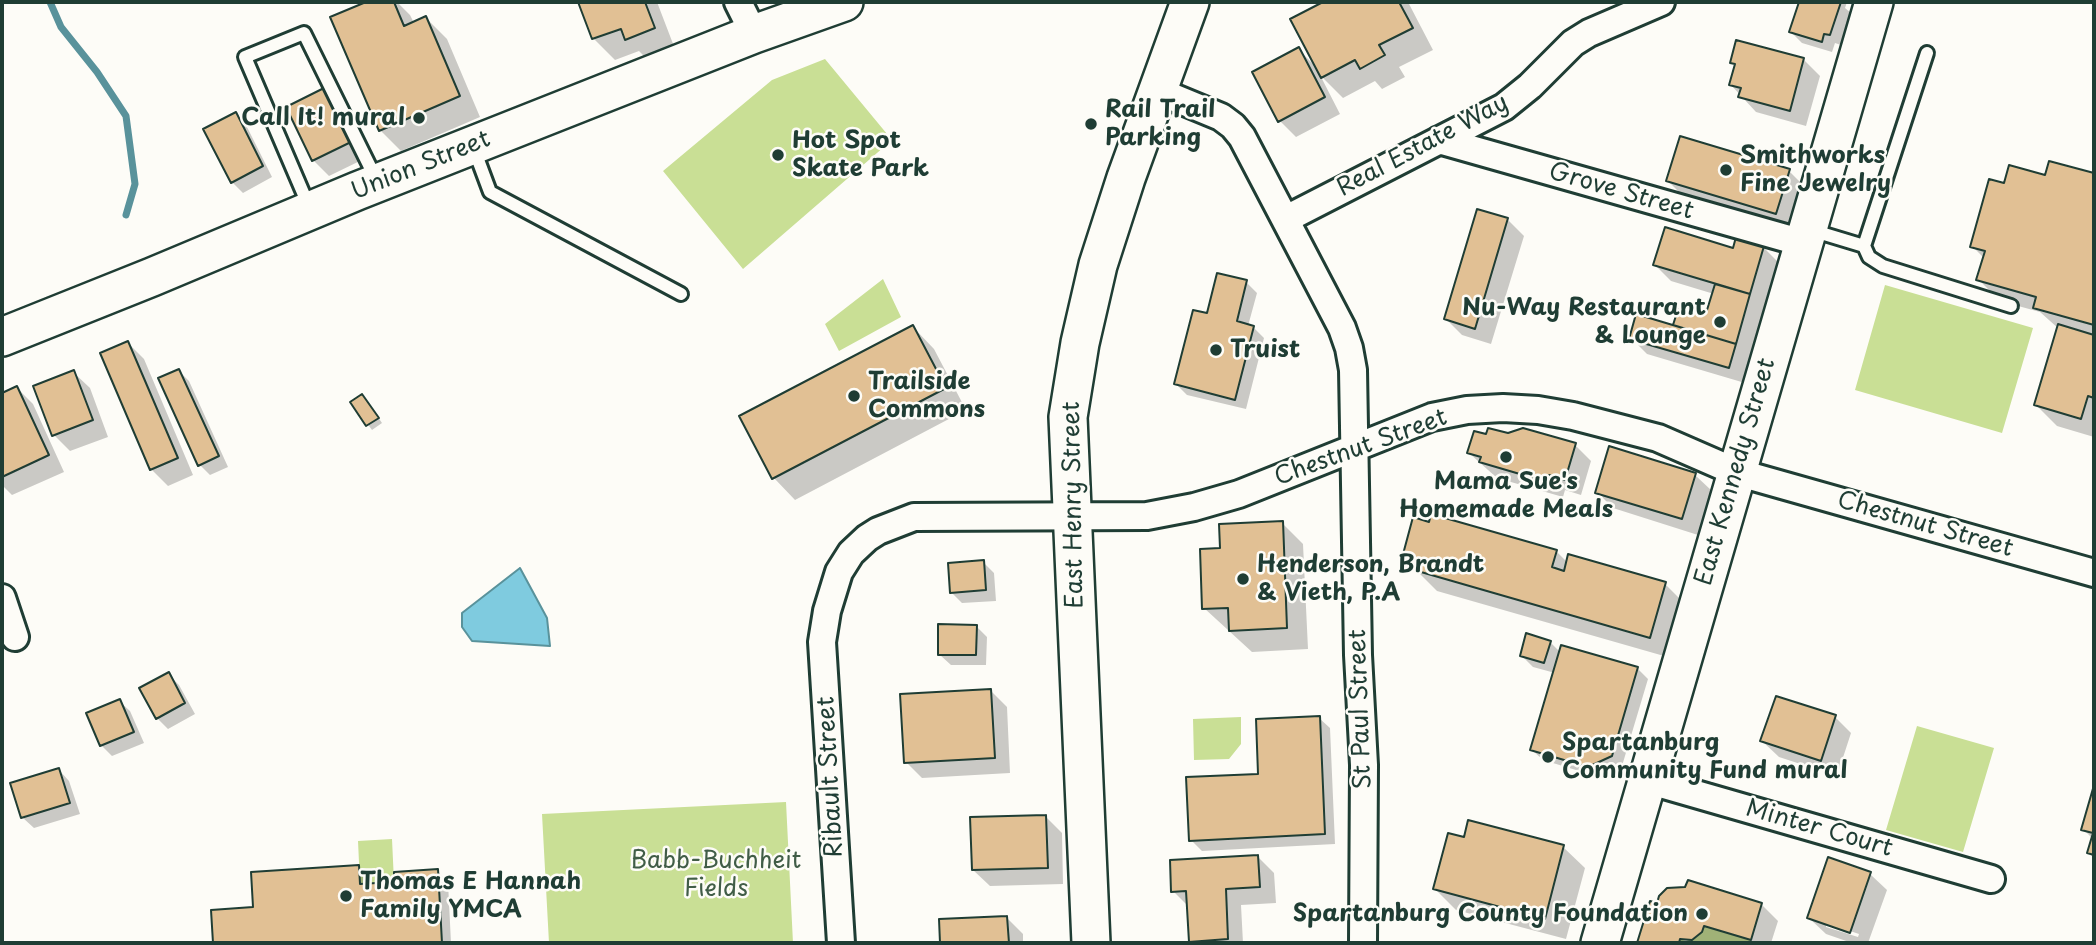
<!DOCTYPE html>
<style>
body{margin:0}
#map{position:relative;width:2096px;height:945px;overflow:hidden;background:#fdfcf7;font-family:"Playpen Sans",sans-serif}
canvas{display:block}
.frame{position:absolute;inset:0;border:4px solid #1f3d34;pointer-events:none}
</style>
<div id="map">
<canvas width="2096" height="945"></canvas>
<div class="frame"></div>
</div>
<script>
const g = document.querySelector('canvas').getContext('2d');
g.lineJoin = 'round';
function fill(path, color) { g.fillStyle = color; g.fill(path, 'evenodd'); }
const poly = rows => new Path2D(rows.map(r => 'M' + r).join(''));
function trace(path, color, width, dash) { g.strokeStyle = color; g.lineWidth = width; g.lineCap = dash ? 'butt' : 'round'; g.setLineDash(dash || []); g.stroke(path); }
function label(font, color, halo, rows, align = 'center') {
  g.font = font + ' "Playpen Sans",sans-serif'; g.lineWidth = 5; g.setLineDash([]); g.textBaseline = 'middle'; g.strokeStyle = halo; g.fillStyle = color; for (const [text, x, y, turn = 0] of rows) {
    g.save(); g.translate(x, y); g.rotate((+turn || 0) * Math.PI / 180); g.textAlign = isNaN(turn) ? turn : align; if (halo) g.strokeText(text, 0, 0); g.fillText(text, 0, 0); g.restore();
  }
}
fill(poly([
 [825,59,892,140,743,269,663,171,772,80],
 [883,279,901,317,839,351,825,324],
 [1885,285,2033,328,2002,433,1855,390],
 [1241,717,1241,744,1229,759,1194,760,1193,719],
 [1917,726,1994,748,1963,852,1886,830],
 [786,802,793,943,549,943,542,814],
 [392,839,394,882,360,884,358,841],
 [1704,926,1751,940,1750,943,1679,943,1680,939,1686,941,1697,937]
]), '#c9df95');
const water = poly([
 [520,568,547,618,550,646,472,641,462,627,462,613,520,568]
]);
fill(water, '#7fcbdf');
trace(water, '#59929b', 2);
fill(poly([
 [370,2,397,2,410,15,414,23,426,18,447,39,480,117,401,151,380,130,333,18],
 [580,2,657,2,675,49,648,60,639,51,615,60,594,39],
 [1327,2,1408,2,1433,50,1399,67,1405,77,1382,89,1375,81,1343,98,1320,75,1340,114,1296,137,1280,121,1254,73,1298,49,1316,67,1293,20],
 [1800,2,1847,2,1845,8,1851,13,1841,45,1835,43,1832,52,1802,43,1791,32],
 [1737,42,1804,60,1820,76,1806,126,1756,112,1731,85,1736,66,1732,62],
 [325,90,366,158,329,176,313,160],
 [235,114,246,125,272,177,243,193,232,182],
 [2050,163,2094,175,2094,437,2057,426,2036,405,2059,329,2040,312,2000,301,1978,279,1984,258,1972,246,2005,186,2046,177],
 [1789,171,1805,187,1792,230,1684,197,1668,181],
 [1478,211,1508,220,1524,236,1491,344,1462,335,1446,319],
 [1763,247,1780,264,1745,383,1647,354,1631,338,1674,327,1681,305,1708,312,1714,294,1671,281,1655,265],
 [1246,282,1257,293,1248,326,1253,327,1264,338,1246,409,1187,395,1176,384,1208,315],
 [913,327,934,349,966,410,795,500,774,478,742,417],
 [128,343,144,359,193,475,168,486,151,469,102,354],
 [179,371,189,381,228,467,210,475,200,465],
 [73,372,90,388,108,437,70,451,54,435],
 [17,388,33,404,64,472,12,495,2,485,2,395],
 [367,401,382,423,372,430,352,403],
 [1487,437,1575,445,1591,461,1581,495,1565,490,1563,497,1497,478,1469,453],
 [1695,475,1712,491,1698,535,1613,508,1597,492],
 [1282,523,1303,544,1308,649,1252,652,1204,608],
 [1556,551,1568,563,1665,584,1686,605,1671,658,1437,591,1404,558],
 [983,562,994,573,996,601,962,603,951,592],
 [976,626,987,637,986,665,951,665,940,655],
 [1550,642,1561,653,1637,668,1648,679,1622,766,1599,777,1543,760,1532,750,1555,673,1533,667,1522,656],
 [168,674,179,685,195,714,168,729,157,718],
 [990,690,1007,707,1010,773,922,778,906,762],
 [119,701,130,711,144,743,112,756,101,745],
 [1835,717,1851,733,1837,776,1779,757,1762,741],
 [1319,718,1330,728,1335,844,1202,851,1191,840],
 [59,770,69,781,80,814,34,828,23,818,13,784],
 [2094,792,2094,858,2089,853,2093,839,2083,829],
 [1046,817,1062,833,1063,884,990,886,973,870],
 [1465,839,1563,847,1585,868,1566,939,1456,910,1435,889],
 [1258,857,1274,873,1276,903,1241,905,1243,943,1193,943,1191,941,1189,907,1173,891],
 [358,867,369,878,369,885,396,884,437,871,448,882,451,943,215,943,213,911,255,909],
 [1870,874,1887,890,1868,943,1852,943,1826,934,1809,918],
 [1826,923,1859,934,1858,937,1826,927],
 [1686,889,1761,904,1778,921,1771,943,1728,943,1720,941,1719,943,1639,943,1651,903,1658,905],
 [1007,918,1023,934,1023,943,942,943,941,921]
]), '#0003');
trace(poly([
 [50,2,61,27,97,72,126,116,135,184,126,215]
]), '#59929b', 7);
const building = poly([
 [366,2,394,2,404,26,426,16,460,96,379,131,330,17,366,2],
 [578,2,645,2,655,28,625,40,621,29,592,39,578,2],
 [1323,2,1399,2,1413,28,1379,45,1385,55,1360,69,1355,60,1321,78,1290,19,1323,2],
 [1799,2,1841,2,1830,35,1824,34,1822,42,1789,32,1799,2],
 [1736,40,1804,58,1790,111,1738,97,1741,88,1729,85,1735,64,1730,63,1736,40],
 [1299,47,1325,97,1278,122,1252,72,1299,47],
 [326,87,351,142,312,161,286,107,326,87],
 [236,112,263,166,231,183,203,129,236,112],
 [1680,136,1790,169,1776,214,1666,181,1680,136],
 [2049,161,2094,173,2094,325,2033,308,2036,297,1976,280,1985,251,1970,247,1989,179,2004,183,2009,165,2045,175,2049,161],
 [1477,209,1508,218,1475,329,1444,319,1477,209],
 [1665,227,1733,248,1736,237,1764,246,1750,294,1653,265,1665,227],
 [1217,273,1247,280,1237,321,1254,326,1235,400,1174,384,1193,310,1207,313,1217,273],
 [1715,284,1750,294,1736,344,1673,325,1680,303,1707,310,1715,284],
 [1636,314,1736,344,1729,368,1629,339,1636,314],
 [2058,324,2094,335,2094,398,2088,396,2081,419,2034,405,2058,324],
 [913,325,946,388,772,479,739,416,913,325],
 [128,341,178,458,150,470,100,353,128,341],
 [179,369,219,456,198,466,158,378,179,369],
 [74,370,93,420,52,436,33,386,74,370],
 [17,386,49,455,2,477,2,393,17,386],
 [362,394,379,418,366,426,350,402,362,394],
 [1488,428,1508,433,1523,428,1576,443,1565,480,1549,475,1547,482,1479,462,1481,457,1467,453,1474,431,1486,434,1488,428],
 [1609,446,1696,473,1682,519,1595,493,1609,446],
 [1431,514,1557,550,1552,567,1564,571,1568,554,1666,582,1650,638,1414,570,1416,562,1402,558,1413,517,1429,522,1431,514],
 [1283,521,1287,628,1229,631,1228,608,1202,609,1200,549,1220,548,1219,524,1283,521],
 [984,560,986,590,950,593,948,563,984,560],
 [938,624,977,625,976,655,938,655,938,624],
 [1526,633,1551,641,1544,663,1520,656,1526,633],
 [1561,645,1638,667,1612,756,1588,767,1530,750,1561,645],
 [169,672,185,703,156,719,139,688,169,672],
 [991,689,995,758,904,763,900,694,991,689],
 [1776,696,1836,715,1821,761,1760,741,1776,696],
 [120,699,134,732,100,746,86,713,120,699],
 [1320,716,1325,834,1189,841,1186,777,1258,774,1256,719,1320,716],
 [59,768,70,803,21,818,10,783,59,768],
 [2094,785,2094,855,2087,853,2093,833,2081,830,2094,785],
 [1046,815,1048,868,972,870,970,817,1046,815],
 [1468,820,1564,845,1545,919,1433,889,1448,833,1464,837,1468,820],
 [1258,855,1260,887,1226,889,1228,939,1189,942,1186,891,1171,892,1170,860,1258,855],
 [1828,857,1871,872,1850,933,1807,918,1828,857],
 [359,865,360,884,394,882,394,872,438,869,442,943,213,943,211,910,253,907,251,872,359,865],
 [1688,880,1762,903,1751,940,1704,926,1702,932,1692,940,1680,939,1679,943,1637,943,1650,901,1657,903,1659,896,1667,888,1685,887,1688,880],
 [1007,916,1009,943,940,943,939,919,1007,916]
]);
fill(building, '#e1c094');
trace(building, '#1f3d34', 2);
const lane = poly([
 [474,149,490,192,681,294],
 [310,209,245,57,304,33,376,179],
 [1811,230,1864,246,1927,53],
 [1864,246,1869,257,1883,266,2011,306]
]);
const street = poly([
 [738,2,754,34],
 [1158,91,1221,117,1233,126,1242,137,1342,328,1349,348,1353,370,1358,655,1364,765,1363,943],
 [1439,140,1803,243],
 [1286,219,1504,107,1530,86,1573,43,1589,33,1661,2],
 [2,598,15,637],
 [1647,780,1991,879],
 [841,943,822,642,827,611,839,572,851,553,867,538,878,531,914,517,1147,516,1194,507,1239,494,1432,417,1467,410,1503,408,1538,410,1573,416,1658,438,1736,472,2094,573]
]);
const secondary = poly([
 [2,337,152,277,357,191,754,34,844,2],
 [1091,943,1068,417,1080,343,1098,265,1126,178,1190,2],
 [1600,943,1874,2]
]);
trace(lane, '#1f3d34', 18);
trace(street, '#1f3d34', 32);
trace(secondary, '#1f3d34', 42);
trace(lane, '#fdfcf7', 12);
trace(street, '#fdfcf7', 26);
trace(secondary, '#fdfcf7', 37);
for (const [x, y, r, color] of [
 [419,118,7,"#1f3d34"],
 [1091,124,7,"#1f3d34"],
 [778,155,7,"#1f3d34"],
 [1726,170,7,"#1f3d34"],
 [1720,322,7,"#1f3d34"],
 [1216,350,7,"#1f3d34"],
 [854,396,7,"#1f3d34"],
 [1506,457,7,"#1f3d34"],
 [1243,579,7,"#1f3d34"],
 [1548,757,7,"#1f3d34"],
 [346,896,7,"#1f3d34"],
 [1702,914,7,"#1f3d34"]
]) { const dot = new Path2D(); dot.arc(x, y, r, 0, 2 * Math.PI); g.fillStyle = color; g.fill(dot); trace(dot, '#fdfcf7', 2.5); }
label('bold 24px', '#1f3d34', '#fdfcf7', [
 ["Rail Trail",1105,110],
 ["Parking",1105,138],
 ["Call It! mural",405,118,"right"],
 ["Hot Spot",792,141],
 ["Skate Park",792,169],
 ["Smithworks",1740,156],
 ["Fine Jewelry",1740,184],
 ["Nu-Way Restaurant",1706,308,"right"],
 ["& Lounge",1706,336,"right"],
 ["Truist",1230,350],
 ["Trailside",868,382],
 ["Commons",868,410],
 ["Mama Sue's",1506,482,"center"],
 ["Homemade Meals",1506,510,"center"],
 ["Henderson, Brandt",1257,565],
 ["& Vieth, P.A",1257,593],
 ["Spartanburg",1562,743],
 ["Community Fund mural",1562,771],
 ["Thomas E Hannah",360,882],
 ["Family YMCA",360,910],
 ["Spartanburg County Foundation",1688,914,"right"]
], 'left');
label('24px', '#1f3d34', '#fdfcf7', [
 ["Real Estate Way",1423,146,-28],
 ["Union Street",421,166,-22],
 ["Grove Street",1621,192,16],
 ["Chestnut Street",1361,448,-20],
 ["East Kennedy Street",1736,472,-74],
 ["East Henry Street",1074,505,-91],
 ["Chestnut Street",1925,525,16],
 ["St Paul Street",1361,709,-92],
 ["Ribault Street",831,777,-93],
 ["Minter Court",1819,829,16]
]);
label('24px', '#415d47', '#fdfcf7', [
 ["Babb-Buchheit",716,861],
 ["Fields",716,889]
]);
</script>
